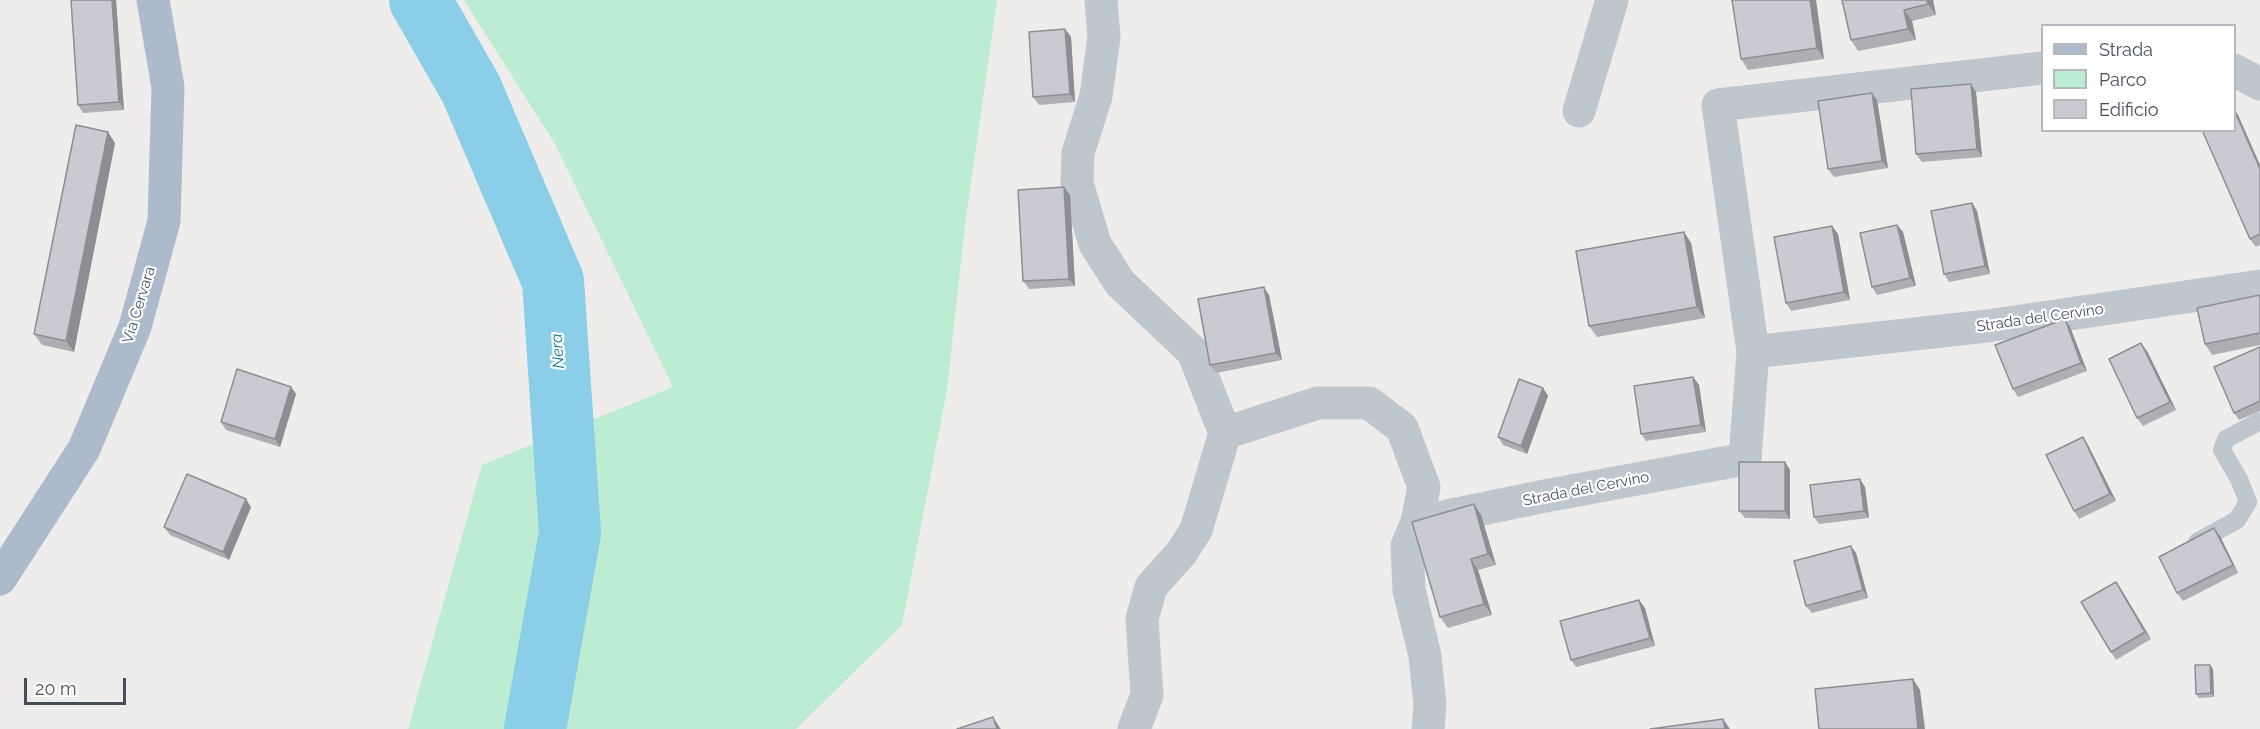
<!DOCTYPE html>
<style>
body{margin:0}
#map{position:relative;width:2260px;height:729px;overflow:hidden;background:#efedec;font-family:Raleway,sans-serif}
canvas{display:block}
.legend{position:absolute;left:2041px;top:24px;width:195px;height:108px;box-sizing:border-box;background:#fff;border:2px solid #b5b9bd;margin:0;padding:8px 10px;list-style:none;font-size:18px;color:#464f59}
.legend li{display:flex;align-items:center;gap:12px;height:30px}
.legend b{width:30px;border:2px solid #b5b9bd}
.scale{position:absolute;left:24px;top:678px;width:102px;height:27px;box-sizing:border-box;border:3px solid #464f59;border-top:0;padding-left:8px;font-size:18px;line-height:21px;white-space:nowrap;color:#464f59;-webkit-text-stroke:4px #fff;paint-order:stroke}
</style>
<div id="map">
<canvas width="2260" height="729"></canvas>
<ul class="legend">
<li><b style="height:8px;background:#adbacb"></b>Strada</li>
<li><b style="height:16px;background:#bcecd2"></b>Parco</li>
<li><b style="height:16px;background:#cacbd2"></b>Edificio</li>
</ul>
<div class="scale">20 m</div>
</div>
<script>
const g = document.querySelector('canvas').getContext('2d');
g.lineJoin = 'round';
function fill(path, color) { g.fillStyle = color; g.fill(path, 'evenodd'); }
const poly = rows => new Path2D(rows.map(r => 'M' + r).join(''));
function trace(path, color, width, dash) { g.strokeStyle = color; g.lineWidth = width; g.lineCap = dash ? 'butt' : 'round'; g.setLineDash(dash || []); g.stroke(path); }
function label(font, color, halo, rows, align = 'center') {
  g.font = font + ' Raleway,sans-serif'; g.lineWidth = 4.5; g.setLineDash([]); g.textBaseline = 'middle'; g.strokeStyle = halo; g.fillStyle = color; for (const [text, x, y, turn = 0] of rows) {
    g.save(); g.translate(x, y); g.rotate((+turn || 0) * Math.PI / 180); g.textAlign = isNaN(turn) ? turn : align; if (halo) g.strokeText(text, 0, 0); g.fillText(text, 0, 0); g.restore();
  }
}
fill(poly([
 [464,0,997,0,965,225,947,390,902,625,796,729,408,729,482,465,673,387,555,144]
]), '#bcecd2');
trace(poly([
 [420,0,471,89,553,281,570,533,535,729]
]), '#8acee7', 62);
trace(poly([
 [2197,542,2237,520,2248,502,2239,479,2222,450,2226,439,2260,421]
]), '#bec6ce', 18);
trace(poly([
 [1101,0,1104,37,1096,96,1078,153,1077,183,1095,244,1120,283,1193,352,1225,433],
 [2234,70,2260,84],
 [1579,111,1612,0],
 [1753,352,1718,105,2042,68],
 [1225,433,1318,403,1369,403,1402,428,1424,487,1417,522,1407,546,1409,590,1425,656,1430,705,1428,729],
 [1433,519,1545,496,1745,459,1753,352,1987,326,2260,286],
 [1134,729,1147,695,1142,619,1151,587,1182,552,1196,530,1225,433]
]), '#bec6ce', 33);
trace(poly([
 [0,579,84,449,135,327,164,221,168,87,153,0]
]), '#adbacb', 33);
fill(poly([
 [71,0,116,0,124,110,83,113,78,105],
 [1732,0,1816,0,1824,59,1748,70,1741,59],
 [1842,0,1933,0,1936,15,1912,21,1916,40,1858,51,1851,40],
 [1065,29,1071,37,1075,102,1039,105,1033,97],
 [1976,92,1982,157,1922,162,1916,154],
 [1877,100,1888,168,1834,177,1828,169],
 [2235,110,2238,115,2260,165,2260,245,2256,247,2250,239,2235,130],
 [115,143,74,352,42,345,34,334],
 [1064,187,1070,195,1075,286,1029,289,1023,281],
 [1972,203,1977,211,1990,274,1949,282,1944,274],
 [1897,225,1903,232,1916,286,1877,295,1872,287],
 [1684,232,1691,243,1705,318,1597,337,1589,326],
 [1838,234,1850,300,1791,311,1786,303],
 [1269,295,1282,360,1216,373,1210,365],
 [2260,295,2260,345,2212,355,2205,344],
 [2065,319,2070,327,2087,371,2018,397,2013,389],
 [2260,347,2260,411,2239,420,2234,413],
 [2147,351,2176,410,2143,426,2137,418],
 [1693,377,1699,385,1706,432,1646,441,1641,434],
 [291,387,296,394,280,447,226,430,221,422],
 [1543,388,1548,396,1527,454,1503,445,1498,437],
 [2088,445,2116,501,2079,519,2074,511],
 [1785,462,1790,470,1790,519,1745,518,1739,511],
 [1865,487,1869,518,1819,524,1814,517],
 [1474,504,1481,515,1496,565,1478,570,1492,615,1448,628,1440,617],
 [251,507,229,560,170,535,164,527],
 [2220,536,2238,573,2183,601,2177,593],
 [1851,546,1856,553,1868,598,1812,613,1806,606],
 [2116,582,2151,639,2116,660,2111,652],
 [1645,608,1655,646,1576,667,1571,660],
 [2213,669,2214,697,2199,698,2196,694]
]), '#aeafb5');
fill(poly([
 [112,0,116,0,124,110,119,102],
 [1810,0,1816,0,1824,59,1817,48],
 [1927,0,1933,0,1936,15,1928,4],
 [1904,10,1912,21,1916,40,1908,29],
 [1065,29,1071,37,1075,102,1070,94],
 [1971,84,1976,92,1982,157,1977,149],
 [1872,93,1877,100,1888,168,1882,161],
 [2235,110,2238,115,2260,165,2260,169],
 [108,132,115,143,74,352,66,341],
 [1064,187,1070,195,1075,286,1069,279],
 [1972,203,1977,211,1990,274,1985,266],
 [1897,225,1903,232,1916,286,1910,278],
 [1832,226,1838,234,1850,300,1844,292],
 [1684,232,1691,243,1705,318,1697,307],
 [1264,287,1269,295,1282,360,1276,353],
 [2065,319,2070,327,2087,371,2081,363],
 [2141,343,2147,351,2176,410,2170,402],
 [1693,377,1699,385,1706,432,1701,425],
 [291,387,296,394,280,447,275,439],
 [1543,388,1548,396,1527,454,1521,446],
 [2083,437,2088,445,2116,501,2110,494],
 [1785,462,1790,470,1790,519,1785,511],
 [1860,479,1865,487,1869,518,1864,511],
 [246,499,251,507,229,560,223,552],
 [1474,504,1481,515,1496,565,1488,554],
 [2214,528,2220,536,2238,573,2233,565],
 [1851,546,1856,553,1868,598,1863,590],
 [1471,559,1478,570,1492,615,1484,604],
 [2116,582,2121,589,2151,639,2145,632],
 [1639,600,1645,608,1655,646,1650,638],
 [2210,665,2213,669,2214,697,2211,693],
 [1913,679,1920,690,1925,729,1918,729],
 [993,717,1000,728,1001,729,997,729],
 [1723,719,1730,729,1725,729]
]), '#8d8e93');
const building = poly([
 [71,0,112,0,119,102,78,105,71,0],
 [1732,0,1810,0,1817,48,1741,59,1732,0],
 [1842,0,1927,0,1928,4,1904,10,1908,29,1851,40,1842,0],
 [1065,29,1070,94,1033,97,1029,32,1065,29],
 [1971,84,1977,149,1916,154,1911,89,1971,84],
 [1872,93,1882,161,1828,169,1818,101,1872,93],
 [2235,112,2260,169,2260,234,2250,239,2202,130,2235,130,2235,112],
 [76,125,108,132,66,341,34,334,76,125],
 [1064,187,1069,279,1023,281,1018,190,1064,187],
 [1972,203,1985,266,1944,274,1931,211,1972,203],
 [1897,225,1910,278,1872,287,1860,233,1897,225],
 [1832,226,1844,292,1786,303,1774,237,1832,226],
 [1684,232,1697,307,1589,326,1576,251,1684,232],
 [1264,287,1276,353,1210,365,1198,299,1264,287],
 [2260,295,2260,333,2205,344,2197,308,2260,295],
 [2065,319,2081,363,2013,389,1995,345,2065,319],
 [2141,343,2170,402,2137,418,2109,359,2141,343],
 [2260,347,2260,401,2234,413,2214,367,2260,347],
 [237,369,291,387,275,439,221,422,237,369],
 [1693,377,1701,425,1641,434,1634,386,1693,377],
 [1519,379,1543,388,1521,446,1498,437,1519,379],
 [2083,437,2110,494,2074,511,2046,455,2083,437],
 [1739,462,1785,462,1785,511,1739,511,1739,462],
 [187,474,246,499,223,552,164,527,187,474],
 [1860,479,1864,511,1814,517,1810,485,1860,479],
 [1474,504,1488,554,1471,559,1484,604,1440,617,1412,522,1474,504],
 [2214,528,2233,565,2177,593,2159,557,2214,528],
 [1851,546,1863,590,1806,606,1794,561,1851,546],
 [2116,582,2145,632,2111,652,2081,602,2116,582],
 [1639,600,1650,638,1571,660,1560,621,1639,600],
 [2195,665,2210,665,2211,693,2196,694,2195,665],
 [1913,679,1918,729,1819,729,1815,689,1913,679],
 [993,717,997,729,957,729,993,717],
 [1723,719,1725,729,1650,729,1723,719]
]);
fill(building, '#cacbd2');
trace(building, '#8d8e93', 1.5);
label('15px', '#464f59', '#fff', [
 ["Via Cervara",139,305,-73],
 ["Strada del Cervino",2040,318,-8],
 ["Strada del Cervino",1586,489,-11]
]);
label('italic 16px', '#1279a0', '#fff', [
 ["Nera",558,351,-94]
]);
</script>
